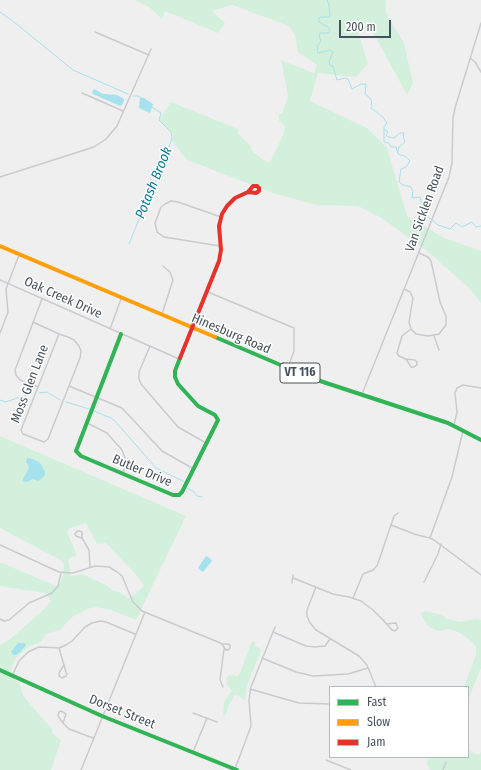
<!DOCTYPE html>
<style>
body{margin:0}
#map{position:relative;width:481px;height:770px;overflow:hidden;background:#f0efef;font-family:"Fira Sans Condensed",sans-serif}
canvas{display:block}
.legend{position:absolute;left:329px;top:686px;width:140px;height:72px;box-sizing:border-box;background:#fff;border:1px solid #b5babe;margin:0;padding:5px 7px;list-style:none;font-size:12px;color:#46525c}
.legend li{display:flex;align-items:center;gap:8px;height:20px}
.legend b{width:20px;border:1px solid #b5babe}
.scale{position:absolute;left:339px;top:20px;width:52px;height:18px;box-sizing:border-box;border:2px solid #46525c;border-top:0;padding-left:5px;font-size:12px;line-height:14px;white-space:nowrap;color:#46525c;-webkit-text-stroke:3px #fff;paint-order:stroke}
</style>
<div id="map">
<canvas width="481" height="770"></canvas>
<ul class="legend">
<li><b style="height:5px;background:#30b455"></b>Fast</li>
<li><b style="height:5px;background:#ff9f0a"></b>Slow</li>
<li><b style="height:5px;background:#e5322d"></b>Jam</li>
</ul>
<div class="scale">200 m</div>
</div>
<script>
const g = document.querySelector('canvas').getContext('2d');
g.lineJoin = 'round';
function fill(path, color) { g.fillStyle = color; g.fill(path, 'evenodd'); }
const poly = rows => new Path2D(rows.map(r => 'M' + r).join(''));
function trace(path, color, width, dash) { g.strokeStyle = color; g.lineWidth = width; g.lineCap = dash ? 'butt' : 'round'; g.setLineDash(dash || []); g.stroke(path); }
function label(font, color, halo, rows, align = 'center') {
  g.font = font + ' "Fira Sans Condensed",sans-serif'; g.lineWidth = 3; g.setLineDash([]); g.textBaseline = 'middle'; g.strokeStyle = halo; g.fillStyle = color; for (const [text, x, y, turn = 0] of rows) {
    g.save(); g.translate(x, y); g.rotate((+turn || 0) * Math.PI / 180); g.textAlign = isNaN(turn) ? turn : align; if (halo) g.strokeText(text, 0, 0); g.fillText(text, 0, 0); g.restore();
  }
}
fill(poly([
 [135,0,386,0,386,13,404,43,413,83,407,95,374,34,356,25,368,64,356,77,318,73,310,101,367,128,387,148,407,216,444,238,481,251,481,303,470,289,426,250,380,217,358,206,316,205,276,194,187,160,172,141,173,136,171,132,159,120,171,102,238,129,238,134,251,146,251,150,265,161,270,162,284,133,285,126,279,121,279,114,282,114,288,96,281,60,314,73,317,65,298,52,295,36,289,26,232,5,212,11,225,23,218,33,165,11,162,19,149,7],
 [0,436,186,516,136,620,111,610,97,607,90,608,72,617,60,630,46,634,41,642,30,646,20,654,15,660,8,676,16,680,21,687,22,693,25,698,51,728,53,734,61,740,51,770,0,770,0,645,10,639,42,611,51,601,45,593,0,586,0,562,58,587,63,575,64,566,62,561,0,528],
 [86,523,97,544,105,543,107,544,138,577,144,586,134,595,128,598,119,592,112,590,106,585,82,574,71,576,68,559,77,555,67,532,69,529],
 [426,611,442,615,447,619,460,622,477,619,481,620,481,668,468,700,468,687,464,687,476,655,476,647,471,641,460,633,449,629,438,631,428,626,421,615,421,613],
 [252,641,255,642,255,646,261,649,261,651,248,683,245,699,244,700,238,695,234,696,227,709,226,715,223,716,224,702,232,690,227,685,226,678,229,675,238,676,240,673],
 [468,750,478,755,481,752,481,770,430,770,427,764,428,757,468,757]
]), '#d3f0dd');
fill(poly([
 [94,89,103,94,117,95,124,99,124,100,122,105,120,106,93,94,92,92],
 [140,97,144,98,153,104,150,113,139,108],
 [27,458,33,459,40,463,45,472,45,475,41,479,38,481,33,479,26,482,23,481,23,479,29,468,28,465,26,462],
 [206,556,210,558,212,561,203,572,198,568],
 [18,643,25,643,26,645,21,651,16,655,13,655,11,652]
]), '#a6e1ee');
trace(poly([
 [327,0,329,5,330,16,329,17,320,17,318,21,328,27,330,30,328,33,320,33,319,36,321,41,317,46,318,53,330,50,333,52,329,62,330,65,333,66,337,80,345,78,348,79,352,89,361,84,366,84,365,94,371,99,372,106,371,108,382,116,387,123,384,127,384,142,389,143,391,147,396,147,398,154,405,156,410,161,406,167,401,169,399,182,403,185,411,187,413,191,412,198,420,197,426,215,438,225,450,229,456,223,462,227,472,222,476,227,481,226],
 [0,12,14,22,73,70,128,94],
 [133,96,138,96,140,97],
 [384,129,388,132,386,135,388,137,394,138,400,133,404,133,403,136,405,142,399,147,398,151],
 [129,244,143,209,162,168,172,138,171,132,159,120,161,113,152,107],
 [39,393,47,392,60,400],
 [0,400,6,402,20,397,31,394],
 [66,402,89,409],
 [94,411,111,418,115,421,156,468,185,482],
 [187,488,194,492,197,496,202,497]
]), '#a6e1ee', 1);
trace(poly([
 [95,32,149,55],
 [470,58,475,62,481,72],
 [82,93,123,111],
 [0,177,94,147,106,139,117,126,151,49],
 [220,246,164,237,157,232,155,223,161,207,165,204,171,201,178,202,221,217],
 [0,280,179,359],
 [404,289,410,292,413,298,409,322,411,329,416,334,428,336,439,334,446,325,446,316,440,302,431,261,428,257,419,253],
 [208,292,294,328,294,351,288,367],
 [162,314,173,280,170,272,163,266],
 [33,322,59,334,68,337,74,340,79,346,81,351,80,358,48,439,44,442,23,434,21,430,59,334],
 [110,329,121,299],
 [0,333,8,312,6,289,19,255],
 [434,336,439,350],
 [150,346,139,372,139,379,141,384,178,427,206,443],
 [406,359,415,360,417,362,417,365,414,367,411,367,406,359,399,356,397,353,402,336,411,329],
 [69,386,122,408,162,451,194,469],
 [38,387,20,380,16,375,15,370,42,299],
 [362,394,449,177,452,163,453,118,455,108,481,23],
 [87,423,107,433,122,450,126,461,123,474],
 [454,425,457,412,455,393,457,388,463,385,481,388],
 [391,525,417,535,430,538,434,540,481,575],
 [82,538,76,536,75,534,77,531,79,531,82,532,82,538,89,550,90,567],
 [430,538,452,477,463,431],
 [0,545,59,572,73,573,95,566,109,567,117,572,122,576,133,602,142,611,218,642,222,644,226,650,228,650,230,648,230,645,228,644,222,644],
 [293,578,333,594,349,597,361,601,373,610,383,620,392,630,395,631,398,628,396,623,386,624],
 [424,582,438,554,441,544],
 [292,583,293,575],
 [316,587,307,610,307,616,310,623,316,630,359,656,367,665,376,687],
 [353,598,363,574,373,570,377,566,391,525,394,516,398,513],
 [0,619,4,621,9,620,29,603,52,593,58,586,61,573],
 [273,632,306,646,315,647,325,646,330,639],
 [59,648,66,672,67,674,66,676,62,678,59,676,59,673,64,665],
 [262,658,296,672,313,676,348,674,368,668],
 [13,674,19,661,28,652,39,647,59,648,66,645,72,641,85,627,92,623,100,621,106,622,135,634],
 [223,687,220,680,224,649],
 [250,689,299,703,330,704],
 [193,713,217,722],
 [63,723,58,716,59,712,61,711,66,714,63,723,69,729,93,738],
 [193,752,207,718],
 [326,760,351,770],
 [235,769,251,726,249,700,251,687,275,627],
 [81,770,145,612],
 [443,770,446,762]
]), '#c9cbce', 1.5);
trace(poly([
 [121,334,76,451,81,456,173,495,179,495,182,492,218,420,215,415,198,406,178,384,175,377,175,371,180,358],
 [215,337,311,378,448,423,481,440],
 [0,670,102,716,237,770]
]), '#30b455', 4);
trace(poly([
 [0,246,215,337]
]), '#ff9f0a', 4);
trace(poly([
 [180,358,219,261,221,250,219,226,222,214,227,206,235,198,248,192,256,193,259,191,259,188,257,186,253,186,248,192]
]), '#e5322d', 4);
for (const [x, y, w] of [
 [300,373,40]
]) { const box = new Path2D(); box.roundRect(x - w / 2, y - 10, w, 20, 3); g.fillStyle = '#fff'; g.fill(box); trace(box, '#46525c', 1); }
label('bold 12px', '#46525c', null, [
 ["VT 116",300,373]
]);
label('13px', '#46525c', '#fff', [
 ["Van Sicklen Road",425,209,-70],
 ["Oak Creek Drive",63,298,24],
 ["Hinesburg Road",231,334,23],
 ["Moss Glen Lane",30,384,-69],
 ["Butler Drive",142,471,23],
 ["Dorset Street",122,712,22]
]);
label('italic 14px', '#097c96', '#fff', [
 ["Potash Brook",154,183,-68]
]);
</script>
